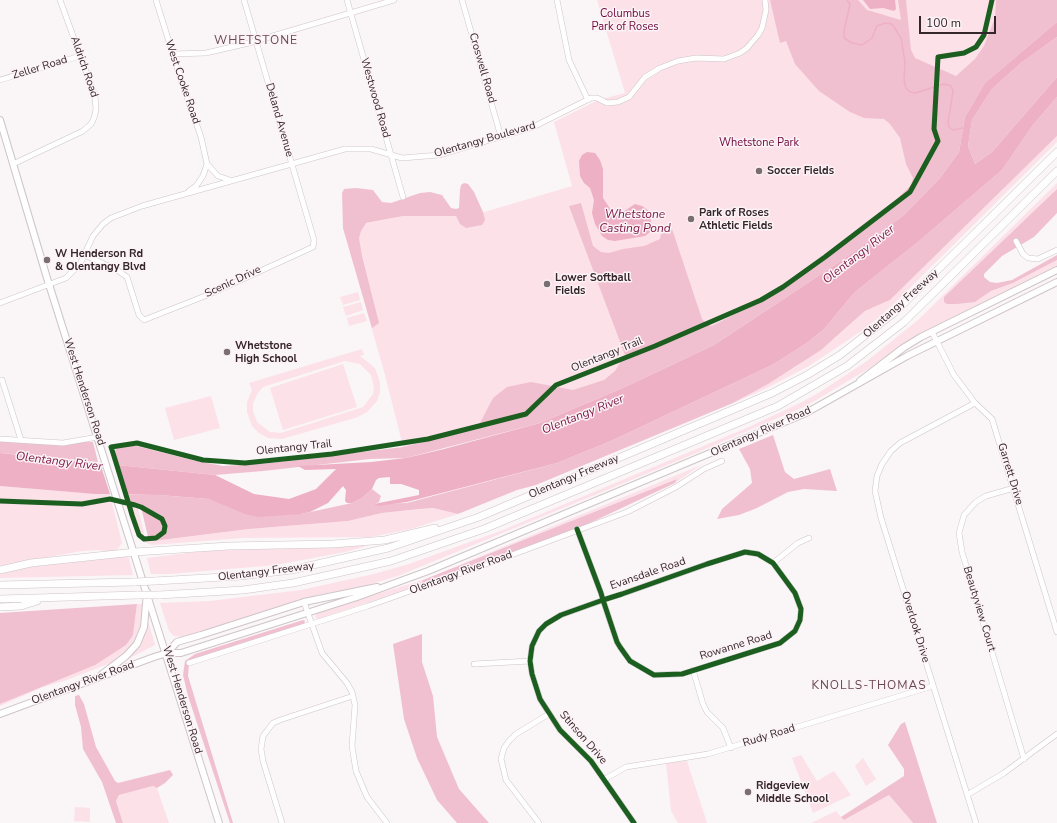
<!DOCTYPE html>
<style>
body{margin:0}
#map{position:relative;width:1057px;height:823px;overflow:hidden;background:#faf5f7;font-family:"Nunito Sans",sans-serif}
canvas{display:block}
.scale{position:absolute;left:919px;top:16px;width:77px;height:18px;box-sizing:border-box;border:2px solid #35262b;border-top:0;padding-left:5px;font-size:12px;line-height:14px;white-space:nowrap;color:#35262b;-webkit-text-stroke:3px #fcf3f6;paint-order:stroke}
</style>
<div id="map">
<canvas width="1057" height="823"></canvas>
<div class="scale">100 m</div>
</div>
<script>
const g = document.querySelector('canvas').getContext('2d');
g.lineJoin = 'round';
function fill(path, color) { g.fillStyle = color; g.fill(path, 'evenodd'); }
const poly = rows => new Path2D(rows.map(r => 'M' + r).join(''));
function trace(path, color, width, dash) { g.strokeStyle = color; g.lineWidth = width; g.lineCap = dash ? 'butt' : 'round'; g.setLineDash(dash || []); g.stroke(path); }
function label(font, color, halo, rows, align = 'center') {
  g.font = font + ' "Nunito Sans",sans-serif'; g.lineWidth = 3; g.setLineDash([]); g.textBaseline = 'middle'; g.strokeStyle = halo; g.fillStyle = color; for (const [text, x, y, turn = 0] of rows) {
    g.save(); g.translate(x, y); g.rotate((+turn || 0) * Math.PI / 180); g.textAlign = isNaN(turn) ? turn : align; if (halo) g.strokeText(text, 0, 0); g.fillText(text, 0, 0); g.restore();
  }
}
fill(poly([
 [597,0,1057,0,1057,22,985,83,965,117,959,152,714,345,406,458,385,375,343,228,403,216,471,216,572,186,554,122,598,100,625,93],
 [1057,136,1057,142,898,300,879,317,863,330,809,366,765,389,733,403,795,367,834,339,865,311,890,300],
 [1057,183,1057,189,944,297,975,302,991,291,1013,283,1057,260,1057,267,917,335,868,369,806,406,682,459,398,576,364,586,317,595,183,637,174,636,169,631,160,603,210,601,301,590,374,574,409,564,503,530,749,427,802,402,820,392,867,361,918,320],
 [358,292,360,300,343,305,340,297],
 [361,302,363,310,346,316,343,307],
 [364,313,367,321,349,326,347,318],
 [362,349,364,355,360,356,375,368,380,382,380,392,377,401,367,412,358,417,282,439,268,438,259,433,252,426,247,412,247,402,252,390,249,383],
 [345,361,360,364,371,375,374,387,373,394,363,407,281,433,270,432,257,422,253,411,253,403,258,393,263,387],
 [343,364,357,407,283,430,270,388],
 [211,396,220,428,174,440,165,408],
 [701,465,675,483,677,479,433,576],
 [0,486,110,495,122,543,116,551,111,552,99,550,82,551,0,566],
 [130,505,138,508,145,537,142,537],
 [433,508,458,514,411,529,371,537,242,538,152,545,142,541,146,540,148,537,153,541,249,529,348,521,382,513],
 [364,545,364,547,345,552,276,565,170,574,151,574,147,558,204,551],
 [125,556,129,558,133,575,0,578,0,573,28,566],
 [423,580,422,582,424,584,318,619,315,617,318,612],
 [137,604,142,604,142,614,138,638,130,649,116,661,64,681,43,687,0,706,0,704,22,694,133,635],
 [146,614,155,645,126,660,131,655],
 [801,755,817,781,834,771,851,795,813,813,792,758],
 [863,758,876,779,866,786,855,766],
 [687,761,707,823,678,823,671,811,666,763],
 [153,786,157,788,169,823,123,823,116,801,119,795],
 [889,795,913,823,811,823,836,811,844,820],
 [75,807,90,808,90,822,74,821]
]), '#fce1e9');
fill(poly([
 [770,0,858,0,867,10,901,20,898,0,906,0,911,50,915,58,956,76,975,59,984,46,995,18,996,0,1057,0,1057,22,985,83,965,117,959,152,940,178,904,215,841,261,714,345,625,387,540,423,406,458,370,459,263,471,215,475,117,465,115,448,118,446,137,446,192,460,223,466,270,463,403,447,477,429,493,398,507,387,531,382,573,390,604,380,615,371,625,355,569,206,581,203,593,246,601,252,609,253,623,249,644,246,660,239,661,234,672,229,702,319,708,325,712,326,762,300,825,258,893,203,911,185,913,178,906,164,900,138,890,124,884,119,864,118,850,112,819,91,795,64,786,41,780,43],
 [1057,37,1057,77,992,152,975,164,968,146,972,120,992,89,1021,63],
 [1057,97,1057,136,890,300,865,311,821,350,768,384,733,403,536,485,517,490,458,514,433,508,420,509,382,513,348,521,249,529,153,541,148,537,141,507,130,503,128,495,159,495,209,499,301,514,352,503,362,498,372,489,381,496,379,502,375,504,407,503,557,463,611,441,772,365,807,343,824,329,855,292,918,242,1002,170,1033,125],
 [464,183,468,184,474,192,483,212,485,220,482,225,466,228,460,224,456,216,403,216,366,223,361,231,359,238,362,256,379,323,372,328,343,228,342,193,344,189,356,188,373,190,382,202,391,203,420,193,430,192,442,195,451,208,456,209,459,208,460,190,461,185],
 [1057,189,1057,213,1034,237,1002,256,984,274,984,277,990,282,997,283,1012,280,1057,255,1057,260,1013,283,991,291,975,302,957,304,947,304,944,302,944,297],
 [773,435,785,472,794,479,830,469,837,491,804,489,788,492,757,508,739,515,717,519,722,509,752,483,750,469,739,449],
 [0,438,93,442,98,462,0,453],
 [677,479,675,483,577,529,424,584,422,582,423,580],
 [137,604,133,635,126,645,95,665,0,704,0,613],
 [303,620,305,621,304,624,189,663,188,676,233,823,230,823,188,696,183,675,185,661,195,654],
 [422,634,422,662,433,696,437,737,459,789,489,823,457,823,437,800,417,758,404,719,393,644],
 [79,695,84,704,96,747,115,781,118,783,170,770,173,775,165,783,157,788,153,786,119,795,116,801,123,823,116,823,102,782,83,749,81,727,75,705,75,696],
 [905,722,937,823,913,823,889,795,844,820,841,817,904,776,904,769,888,745,901,724]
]), '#f1c0d0');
fill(poly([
 [863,0,895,0,896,9,894,11,883,8,870,9],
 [1057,22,1057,37,1021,63,992,89,972,120,968,146,975,164,992,152,1057,77,1057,97,1033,125,1002,170,918,242,855,292,824,329,807,343,772,365,611,441,557,463,407,502,378,506,374,504,419,495,419,490,401,484,390,484,390,477,379,478,376,480,372,489,362,498,352,503,347,503,345,501,346,490,343,486,328,503,310,512,301,514,258,517,245,514,209,499,159,495,95,494,0,486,0,453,215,475,254,494,289,499,316,489,336,469,305,470,298,466,371,462,406,458,444,449,540,423,625,387,714,345,841,261,904,215,940,178,959,152,965,117,985,83],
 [587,152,595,153,600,160,603,169,603,198,611,210,617,213,623,212,635,204,642,206,649,211,652,227,650,232,645,236,615,241,608,240,602,236,595,224,592,213,594,200,590,188,584,183,580,176,579,161,582,155]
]), '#eeb0c5');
fill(poly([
 [99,460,117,463,127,497,111,497]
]), '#faf5f7');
trace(poly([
 [847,0,850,4,844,31,844,38,852,43,862,45,872,38,877,26,885,23,892,24,901,38,905,62,904,80,906,88,910,92,915,93,944,84,951,86,953,91,948,123,949,127,953,130,963,128]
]), '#eeb0c5', 1.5);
const minor = poly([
 [156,0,179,74,201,137,207,164,218,176,230,180],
 [347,0,403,197],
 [462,0,501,137],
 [557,0,569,60,588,100],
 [172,54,206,53,249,43,394,0],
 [0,80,80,56],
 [13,164,83,131,91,124,94,118,96,110,95,96,60,0],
 [189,191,196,186,203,176,207,164],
 [1016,241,1023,254,1028,258,1038,259,1057,250],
 [85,255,117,270,127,277,139,315,144,320,210,294,313,247,314,240,244,0],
 [0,303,66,278,80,264,93,236,103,224,111,218,142,206,345,149,371,149,402,158,439,155,533,127,591,98,597,98,607,103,618,102,629,97,645,77,660,68,678,61,696,58,724,59,740,53,747,48,758,35,762,28,766,10,765,0],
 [932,332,954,375,975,403,992,419,1057,632],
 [2,380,21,440],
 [975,403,900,443,891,451,882,464,877,476,875,491,881,518,976,823],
 [0,439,63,443,98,437],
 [1014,488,986,496,976,502,964,515,959,533,962,552,1024,759],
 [577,529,601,593,603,600,617,642,620,647,630,661,654,675,682,674,780,643,795,631,800,620,801,609,795,593,773,563,758,554,745,552,707,564,622,594,603,600,561,615,546,624,539,631,532,646,530,661,532,674,540,699,560,730,591,761,634,823],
 [773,563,798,543,809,538],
 [304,602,322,653,347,683,352,692,355,705,352,746,356,771,367,797,387,823],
 [189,663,368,606,501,559,627,512,676,487,704,469,722,461],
 [474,664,530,661],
 [693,670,703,704,707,712,723,728,731,748],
 [605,779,626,767,708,754,933,686],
 [967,795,1004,773,1057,734],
 [282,823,263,761,261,749,263,736,273,723,280,720,353,696],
 [539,823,506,780,501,759,504,748,509,741,516,734,549,714]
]);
const major = poly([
 [0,120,47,278,219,823],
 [860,381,903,348,921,337,1057,270],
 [167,653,177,642,201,635,304,602,377,587],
 [101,675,126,656,137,644,144,627,147,592],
 [0,714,154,657,167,653,181,653,357,597,428,571,806,413,907,356,1057,282]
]);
const highway = poly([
 [0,570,31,563,135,552,229,546,333,544,385,540,435,528],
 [155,581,241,576,291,570,388,548,479,517,772,393,807,375,840,355,895,312,1057,152],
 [0,585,135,582],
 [159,595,243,590,293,583,391,561,484,529,778,406,847,366,904,322,1057,171],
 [0,599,138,595],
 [0,607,21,606,37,601]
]);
trace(minor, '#cec5c8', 6);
trace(major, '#cec5c8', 8);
trace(highway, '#cec5c8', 8);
trace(minor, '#fefefe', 5);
trace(major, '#fefefe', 6);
trace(highway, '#fefefe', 7);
const highwayBridge = poly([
 [135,582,155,581],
 [138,595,159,595]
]);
trace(highwayBridge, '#cec5c8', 8, []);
trace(highwayBridge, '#fefefe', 7);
trace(poly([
 [0,501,82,504,110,499,135,505,141,507,162,519,165,526,164,532,156,538,144,539,139,535,132,515,130,508,113,453,111,447,137,443,203,460,245,463,332,454,428,439,526,414,556,385,655,346,761,300,783,287,825,257,910,192,938,141,934,129,938,57,964,53,976,47,984,35,992,0],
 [577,529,601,593,603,600,617,642,620,647,630,661,654,675,682,674,780,643,795,631,800,620,801,609,795,593,773,563,758,554,745,552,707,564,622,594,603,600,561,615,546,624,539,631,532,646,530,661,532,674,540,699,560,730,591,761,634,823]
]), '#1b5e20', 5);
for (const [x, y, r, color] of [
 [759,171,4,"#7a6e72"],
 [691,219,4,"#7a6e72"],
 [47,260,4,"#7a6e72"],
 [547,284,4,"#7a6e72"],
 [227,352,4,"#7a6e72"],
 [748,792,4,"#7a6e72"]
]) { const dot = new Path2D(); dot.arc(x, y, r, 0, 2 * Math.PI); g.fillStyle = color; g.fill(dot); trace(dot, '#fcf3f6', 1.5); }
label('11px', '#6f063a', '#fcf3f6', [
 ["Columbus",625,14],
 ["Park of Roses",625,27],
 ["Whetstone Park",759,143]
]);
label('11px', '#35262b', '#fcf3f6', [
 ["Aldrich Road",84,67,71],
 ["Zeller Road",40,68,-17],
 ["Croswell Road",482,68,74],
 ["West Cooke Road",182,82,71],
 ["Westwood Road",375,98,74],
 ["Deland Avenue",279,120,74],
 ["Olentangy Boulevard",485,140,-16],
 ["Scenic Drive",233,282,-25],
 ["Olentangy Freeway",901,304,-42],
 ["Olentangy Trail",607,355,-22],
 ["West Henderson Road",84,392,72],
 ["Olentangy River Road",761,432,-24],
 ["Olentangy Trail",294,448,-6],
 ["Garrett Drive",1010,474,73],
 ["Olentangy Freeway",574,477,-23],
 ["Olentangy Freeway",266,572,-7],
 ["Olentangy River Road",461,573,-20],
 ["Evansdale Road",648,574,-19],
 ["Beautyview Court",979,609,73],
 ["Overlook Drive",915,627,73],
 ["Rowanne Road",736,646,-17],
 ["Olentangy River Road",83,683,-20],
 ["West Henderson Road",182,700,73],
 ["Rudy Road",769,736,-17],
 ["Stinson Drive",583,738,49]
]);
label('bold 11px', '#35262b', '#fcf3f6', [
 ["Soccer Fields",767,171],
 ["Park of Roses",699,213],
 ["Athletic Fields",699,226],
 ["W Henderson Rd",55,254],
 ["& Olentangy Blvd",55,267],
 ["Lower Softball",555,278],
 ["Fields",555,291],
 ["Whetstone",235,346],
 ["High School",235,359],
 ["Ridgeview",756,786],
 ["Middle School",756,799]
], 'left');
g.letterSpacing = '1px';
label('12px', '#694953', '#fcf3f6', [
 ["WHETSTONE",256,41],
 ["KNOLLS-THOMAS",869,686]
]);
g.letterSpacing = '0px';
label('italic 12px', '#7d1845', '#fcf3f6', [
 ["Whetstone",635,215],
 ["Casting Pond",635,229],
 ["Olentangy River",859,255,-38],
 ["Olentangy River",583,415,-22],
 ["Olentangy River",59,462,7]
]);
</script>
